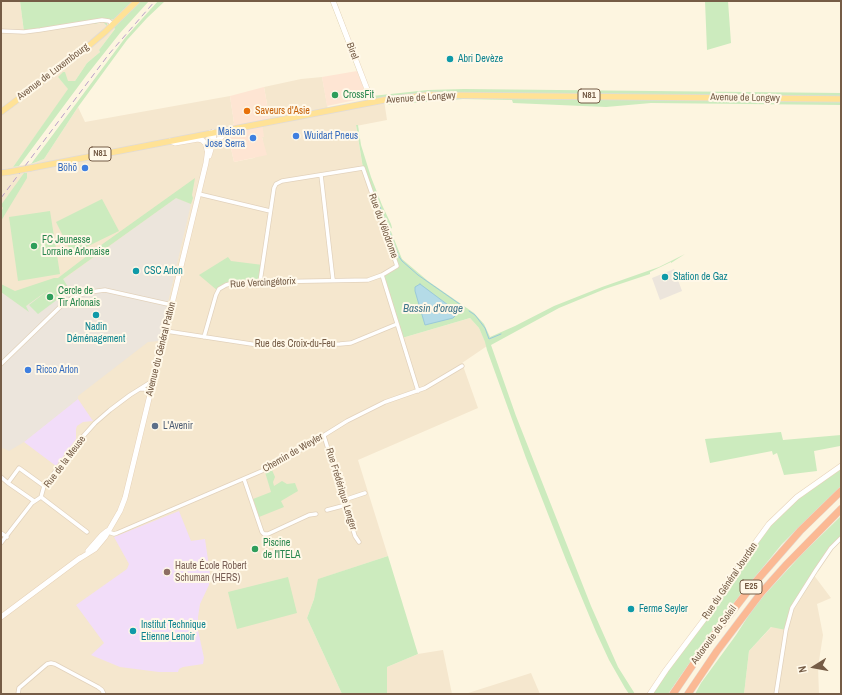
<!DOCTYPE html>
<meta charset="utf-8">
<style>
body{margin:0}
#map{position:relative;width:842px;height:695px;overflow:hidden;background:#fdf5e0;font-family:"Archivo Narrow",sans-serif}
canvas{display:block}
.frame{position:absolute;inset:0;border:2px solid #755c46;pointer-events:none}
.north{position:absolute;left:794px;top:647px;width:40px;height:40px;-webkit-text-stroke:3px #fff8e8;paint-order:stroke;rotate:259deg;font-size:11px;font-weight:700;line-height:16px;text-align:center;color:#755c46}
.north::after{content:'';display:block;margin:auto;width:14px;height:18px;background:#755c46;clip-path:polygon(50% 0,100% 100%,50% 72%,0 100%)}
</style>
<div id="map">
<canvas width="842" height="695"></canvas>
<div class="frame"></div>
<div class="north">N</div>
</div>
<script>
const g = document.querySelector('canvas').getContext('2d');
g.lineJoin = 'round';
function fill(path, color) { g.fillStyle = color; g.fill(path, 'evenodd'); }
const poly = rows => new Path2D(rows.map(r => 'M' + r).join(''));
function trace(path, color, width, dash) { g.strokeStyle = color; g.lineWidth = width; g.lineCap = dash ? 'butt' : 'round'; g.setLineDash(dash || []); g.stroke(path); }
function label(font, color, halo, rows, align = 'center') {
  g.font = font + ' "Archivo Narrow",sans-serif'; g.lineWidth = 4; g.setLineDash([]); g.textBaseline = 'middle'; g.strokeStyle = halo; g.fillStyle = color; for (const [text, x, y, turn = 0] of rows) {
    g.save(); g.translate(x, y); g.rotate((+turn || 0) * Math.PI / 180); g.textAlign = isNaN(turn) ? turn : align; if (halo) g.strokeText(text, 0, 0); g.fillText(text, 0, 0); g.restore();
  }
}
fill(poly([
 [1,1,20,1,24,32,40,31,94,23,95,24,107,22,114,18,118,21,115,29,99,50,100,52,87,63,75,81,68,81,58,77,69,89,13,167,34,163,44,159,78,107,85,122,230,96,234,123,228,135,234,162,254,158,264,148,262,137,262,123,270,121,264,87,301,79,322,77,328,110,384,100,387,120,356,126,363,168,395,259,402,338,470,318,479,328,487,346,462,363,478,408,358,460,388,556,319,579,314,599,307,618,342,694,1,694],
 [813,574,831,598,817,604,823,635,818,667,819,694,744,694,749,651,796,601],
 [443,650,452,694,387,694,387,667,418,654],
 [531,673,540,694,465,694]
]), '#f5e7ce');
fill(poly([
 [357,71,366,94,365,98,327,106,322,77],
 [264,87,270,121,262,123,264,137,262,137,267,155,234,162,228,135,234,123,230,96]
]), '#fee5d3');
fill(poly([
 [176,198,191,204,159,341,148,342,78,396,78,399,24,442,9,451,3,448,1,449,1,292,28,311,25,307],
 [674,269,682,291,660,300,652,278]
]), '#ece5dc');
fill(poly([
 [78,399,93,421,83,422,77,426,76,429,76,439,56,466,24,442],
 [179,511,191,541,205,539,210,574,209,585,200,604,198,617,198,630,204,658,203,664,183,667,179,669,178,672,159,672,120,667,91,655,104,643,76,605,127,569,129,564,114,537]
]), '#f2ddf9');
fill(poly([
 [20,1,149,1,120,33,86,76,19,166,13,167,68,89,58,77,63,72,65,72,68,81,75,81,87,63,100,52,99,50,115,29,113,25,117,21,114,19,110,20,107,22,107,26,103,22,95,24,94,23,40,31,24,32],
 [158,1,165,1,147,18,127,40,78,107,44,159,31,164,125,38],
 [330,1,336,1,372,96,428,90,464,89,841,93,841,105,651,103,606,107,513,103,512,100,463,99,385,105,384,100,372,102,360,72,357,71],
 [705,1,728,1,731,43,707,50],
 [356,125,358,125,361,145,371,177,382,205,391,224,392,228,390,229,402,259,428,281,474,313,484,324,490,337,515,326,554,306,602,287,659,267,685,254,671,263,671,262,650,272,650,274,605,289,559,308,491,345,516,416,591,606,618,667,635,694,629,694,625,688,609,660,596,632,566,560,526,458,487,350,485,342,479,328,470,318,402,338,382,275,397,266,363,168],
 [24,173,27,173,27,178,1,221,1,213,3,208,1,205],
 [195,178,192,195,193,198,191,204,176,198,63,279,70,290,38,314,29,305,51,288,26,306,29,312,1,292,1,284,15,291,54,278,58,278,104,243],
 [102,199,119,231,72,254,56,222],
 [50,211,60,274,18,281,9,217],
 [228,257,231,261,263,265,260,282,233,283,218,291,199,275],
 [781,432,783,440,841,435,841,449,840,446,814,451,817,471,784,475,777,453,773,455,772,451,710,463,705,439],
 [841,466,841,486,782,544,719,621,668,694,650,694,712,609,747,554,782,511],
 [272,470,275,477,273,482,274,486,282,481,287,484,295,483,298,491,281,501,284,507,259,517,253,499,271,492,265,472],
 [841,516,841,538,831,548,796,601,786,630,771,627,749,651,744,694,695,694,701,683,736,635,756,604,802,554],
 [388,556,418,654,387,667,387,694,342,694,307,618,314,599,318,579],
 [288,577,297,613,237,629,228,592]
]), '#ccebbe');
const water = poly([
 [420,284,456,311,456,315,453,318,425,325,415,291,415,287,420,284]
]);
fill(water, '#b4dbe7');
trace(water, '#9ac9da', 1);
trace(poly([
 [380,207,398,255,402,261,418,275,461,305],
 [469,311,475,315,485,328,489,339,501,334]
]), '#9ac9da', 1);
const street = poly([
 [1,31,24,32,40,30,102,20,109,21,113,25],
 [321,175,333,280],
 [199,194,270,211],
 [260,282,274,188,276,184,282,181,363,168,397,266,382,275,418,391],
 [166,331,258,345,340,344,351,343,397,324],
 [204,337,216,295,219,289,226,285,233,283,260,282,368,280,382,275],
 [1,364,63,304,76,296,90,292,105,290,172,305],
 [140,389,144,389,151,392],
 [324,436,355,536,359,542],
 [1,477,8,483],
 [244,479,262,532,264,534,268,534,309,515,316,514],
 [41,497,87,532],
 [344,500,365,493],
 [34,501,8,483,19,468,44,486],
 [327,510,346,505],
 [108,532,114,534,117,533,278,464,347,421,385,402,425,388,462,366],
 [1,533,7,537],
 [1,543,32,503,41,497,44,486,78,442,95,423,110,410,130,395,154,380],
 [18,694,19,688,47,664,51,663,55,664,98,687,102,690,104,694],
 [776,694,786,630,792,608,816,570,831,548,841,538]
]);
const secondary = poly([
 [333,1,372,102],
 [170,141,175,143,198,139,202,140,206,144,207,150],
 [213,146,220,138,231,129],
 [209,156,214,139,213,132],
 [88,551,102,535,107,531],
 [79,559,95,549,105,537,120,511,125,498,206,163,210,133],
 [1,617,80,558],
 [650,694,666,670,712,609,747,554,769,524,797,497,841,466]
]);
const primary = poly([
 [1,112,85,49,105,32,137,1],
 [31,168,384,100,429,95,841,99],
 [1,173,9,172]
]);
const highway = poly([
 [673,694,707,644,751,587,800,531,841,491],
 [688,694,717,651,761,593,786,565,841,509]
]);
trace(street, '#e2d2bc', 5);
trace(secondary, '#e7d3ba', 6);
trace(primary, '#e1dbd6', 7);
trace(highway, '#e1dbd6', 8);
trace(street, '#fff', 3.5);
trace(secondary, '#fff', 5);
trace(primary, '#ffe296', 5.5);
trace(highway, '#fbb994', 7);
trace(poly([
 [1,198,109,54,155,1]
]), '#b89fc7', 1, [6, 4]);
const primaryBridge = poly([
 [9,172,31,168]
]);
trace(primaryBridge, '#e1dbd6', 7, []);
trace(primaryBridge, '#ffe296', 5.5);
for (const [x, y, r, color] of [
 [450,59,4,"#0f9aa8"],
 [335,95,4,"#2e9e5b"],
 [247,111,4,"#e8710a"],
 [296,136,4,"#3f7fe0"],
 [253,138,4,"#3f7fe0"],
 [85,168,4,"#3f7fe0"],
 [34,246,4,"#2e9e5b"],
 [136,271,4,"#0f9aa8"],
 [665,277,4,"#0f9aa8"],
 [50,297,4,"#2e9e5b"],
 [96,315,4,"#0f9aa8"],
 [28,370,4,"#3f7fe0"],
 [155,426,4,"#5c6f8a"],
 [255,549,4,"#2e9e5b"],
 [167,572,4,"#8d6e63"],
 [631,609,4,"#0f9aa8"],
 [133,631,4,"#0f9aa8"]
]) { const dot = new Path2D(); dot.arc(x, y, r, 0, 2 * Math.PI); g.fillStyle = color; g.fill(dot); trace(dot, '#fff8e8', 1.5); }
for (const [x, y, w] of [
 [589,96,22],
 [100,154,22],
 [751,587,22]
]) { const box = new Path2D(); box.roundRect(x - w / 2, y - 7, w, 14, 3); g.fillStyle = '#fff8e8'; g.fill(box); trace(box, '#755c46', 1); }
label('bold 9px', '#755c46', null, [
 ["N81",589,96],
 ["N81",100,154],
 ["E25",751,587]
]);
label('10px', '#755c46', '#fff8e8', [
 ["Birel",352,51,69],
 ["Avenue de Luxembourg",53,72,-37],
 ["Avenue de Longwy",421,98,-4],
 ["Avenue de Longwy",745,98,1],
 ["Rue du Vélodrome",383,226,70],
 ["Rue Vercingétorix",263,283,-3],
 ["Rue des Croix-du-Feu",295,344],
 ["Avenue du Général Patton",161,349,-76],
 ["Chemin de Weyler",293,453,-30],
 ["Rue de la Meuse",65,462,-53],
 ["Rue Frédérique Lenger",341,489,73],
 ["Rue du Général Jourdan",730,581,-56],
 ["Autoroute du Soleil",714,635,-54]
]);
label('10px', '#0d838f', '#fff8e8', [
 ["Abri Devèze",458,59],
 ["CSC Arlon",144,271],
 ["Station de Gaz",673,277],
 ["Nadin",96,327,"center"],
 ["Déménagement",96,339,"center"],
 ["Ferme Seyler",639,609],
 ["Institut Technique",141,625],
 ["Etienne Lenoir",141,637]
], 'left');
label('10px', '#27864d', '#fff8e8', [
 ["CrossFit",343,95],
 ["FC Jeunesse",42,240],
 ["Lorraine Arlonaise",42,252],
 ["Cercle de",58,291],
 ["Tir Arlonais",58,303],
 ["Piscine",263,543],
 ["de l'ITELA",263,555]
], 'left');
label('10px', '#c56008', '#fff8e8', [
 ["Saveurs d'Asie",255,111]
], 'left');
label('10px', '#366cbe', '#fff8e8', [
 ["Maison",245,132],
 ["Jose Serra",245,144],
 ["Wuidart Pneus",304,136,"left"],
 ["Böhö",77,168],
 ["Ricco Arlon",36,370,"left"]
], 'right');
label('10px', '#4e5e75', '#fff8e8', [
 ["L'Avenir",163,426]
], 'left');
label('10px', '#785e54', '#fff8e8', [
 ["Haute École Robert",175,566],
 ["Schuman (HERS)",175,578]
], 'left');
label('italic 11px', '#3f768b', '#fff8e8', [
 ["Bassin d'orage",433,309]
]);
</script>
